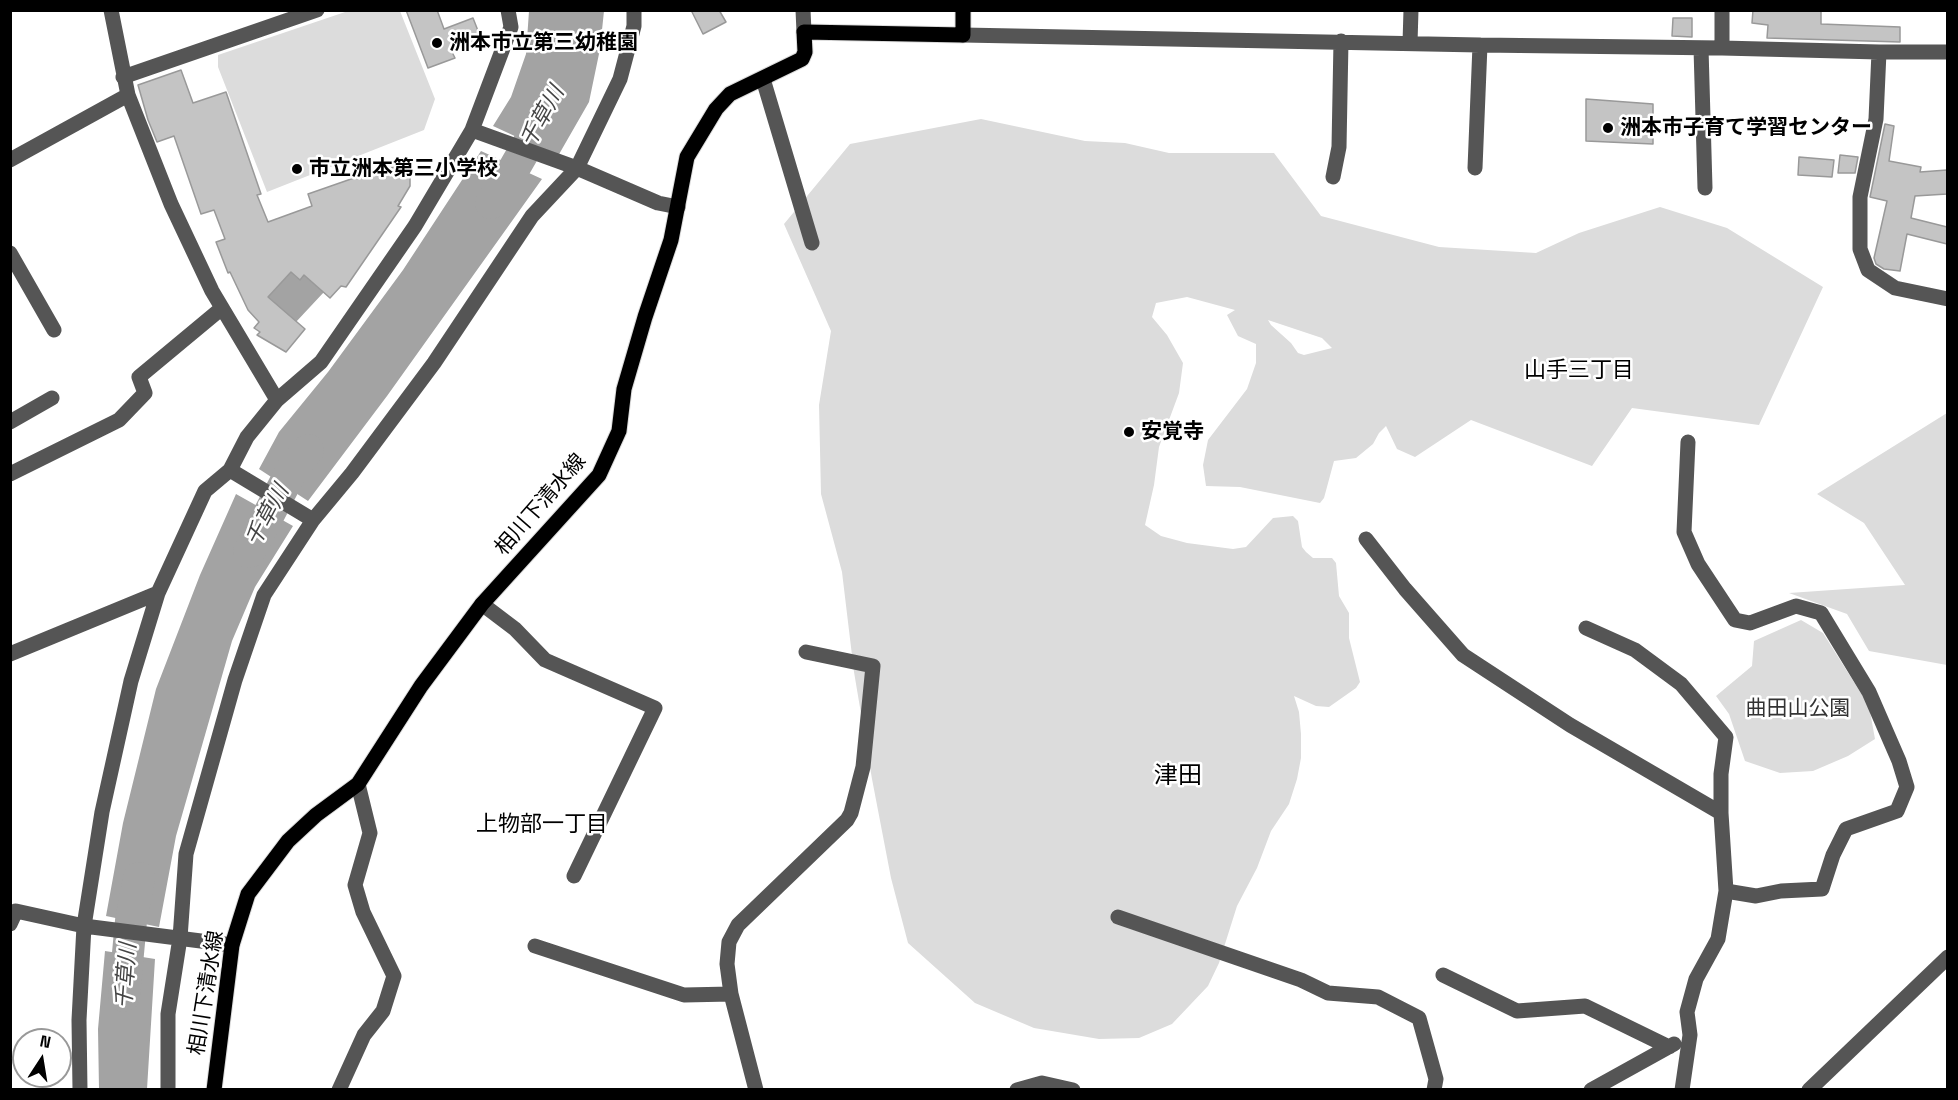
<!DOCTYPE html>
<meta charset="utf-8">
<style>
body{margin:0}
#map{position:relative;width:1958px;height:1100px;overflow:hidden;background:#fff;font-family:"Space Grotesk",sans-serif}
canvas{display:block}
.frame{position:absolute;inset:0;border:12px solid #000;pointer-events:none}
.north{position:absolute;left:12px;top:1028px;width:60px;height:60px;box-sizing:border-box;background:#fff;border:2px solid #999;border-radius:50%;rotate:12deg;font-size:16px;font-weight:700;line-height:24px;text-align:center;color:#000}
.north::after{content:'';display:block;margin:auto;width:21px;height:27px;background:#000;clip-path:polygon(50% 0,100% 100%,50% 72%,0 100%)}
</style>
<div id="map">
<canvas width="1958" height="1100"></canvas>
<div class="frame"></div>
<div class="north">N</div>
</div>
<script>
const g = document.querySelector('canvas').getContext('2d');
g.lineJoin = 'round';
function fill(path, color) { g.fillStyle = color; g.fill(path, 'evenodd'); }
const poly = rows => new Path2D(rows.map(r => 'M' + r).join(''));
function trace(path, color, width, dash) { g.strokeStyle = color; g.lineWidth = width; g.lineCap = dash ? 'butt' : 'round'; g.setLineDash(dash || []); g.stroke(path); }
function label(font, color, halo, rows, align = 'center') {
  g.font = font + ' "Space Grotesk","Noto Sans JP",sans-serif'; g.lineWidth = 5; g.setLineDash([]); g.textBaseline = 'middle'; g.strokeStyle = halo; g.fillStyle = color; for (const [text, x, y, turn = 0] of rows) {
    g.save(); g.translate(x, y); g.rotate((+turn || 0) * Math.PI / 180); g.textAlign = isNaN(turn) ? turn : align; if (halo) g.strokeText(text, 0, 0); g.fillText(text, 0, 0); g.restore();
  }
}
fill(poly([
 [351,10,400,11,435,99,424,130,267,192,218,67,218,55],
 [981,119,1085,141,1125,143,1169,153,1274,153,1321,216,1439,247,1536,253,1579,233,1660,207,1727,228,1823,287,1759,425,1632,408,1592,466,1471,420,1415,457,1397,449,1386,426,1379,433,1373,444,1356,458,1334,461,1324,498,1320,503,1240,487,1206,486,1203,465,1208,440,1247,389,1256,363,1256,344,1238,336,1227,315,1235,310,1187,297,1156,303,1152,317,1167,335,1183,363,1179,393,1159,447,1154,485,1145,525,1161,536,1187,543,1233,549,1246,547,1273,518,1293,516,1298,521,1302,547,1306,552,1313,558,1332,558,1336,563,1339,596,1349,613,1349,638,1360,682,1356,688,1329,707,1316,706,1294,696,1299,712,1301,734,1301,758,1297,779,1289,804,1271,831,1257,868,1237,906,1219,963,1208,986,1172,1024,1139,1038,1099,1039,1034,1028,975,1003,908,943,891,878,872,779,854,672,842,572,821,494,819,405,831,331,784,224,850,144],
 [1268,320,1322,338,1332,348,1304,355,1298,353,1291,343,1271,325],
 [1947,413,1947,665,1869,651,1847,614,1789,593,1905,585,1864,523,1817,494],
 [1801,620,1823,633,1869,706,1875,739,1848,756,1813,771,1780,773,1745,761,1729,714,1716,696,1752,666,1754,641]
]), '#dcdcdc');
fill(poly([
 [529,11,604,11,600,49,589,102,558,156,493,126,511,97,526,54],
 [481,151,542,179,387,396,308,501,259,469,279,432,328,372,403,270],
 [291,272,300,280,304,275,324,292,281,338,262,321,277,305,268,297],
 [236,494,293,526,255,587,232,641,176,836,159,927,106,916,123,823,156,689,200,575],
 [105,951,155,959,147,1089,99,1089,98,1029]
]), '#a3a3a3');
trace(poly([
 [491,203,512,172,542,120],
 [249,552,293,468,308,450],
 [124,996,131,921,139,878]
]), '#a3a3a3', 32);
const building = poly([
 [406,10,437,10,444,29,473,18,482,41,452,52,455,58,428,68,406,10],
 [691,10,719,10,726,22,703,34,691,10],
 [1753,10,1821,10,1821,24,1900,27,1900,42,1767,38,1768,25,1752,23,1753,10],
 [1673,18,1692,18,1692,37,1672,36,1673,18],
 [181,70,193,103,226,92,261,194,257,195,268,222,312,206,308,194,374,171,376,168,403,167,408,169,410,174,410,186,398,206,401,207,346,287,341,286,330,298,304,275,300,280,291,272,268,297,305,329,286,352,257,335,260,332,254,328,259,322,248,310,230,272,228,273,216,242,225,239,214,210,201,214,174,136,157,142,148,120,138,85,181,70],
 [1586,99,1653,104,1653,144,1586,141,1586,99],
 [1885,124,1894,126,1889,161,1921,167,1920,172,1947,170,1947,194,1915,196,1911,218,1947,227,1947,244,1907,234,1900,271,1884,269,1876,264,1874,258,1887,201,1870,197,1885,124],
 [1840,155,1858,157,1855,173,1838,173,1840,155],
 [1799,157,1834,160,1832,177,1798,175,1799,157]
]);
fill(building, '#c4c4c4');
trace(building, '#999', 1.5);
const major = poly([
 [214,1090,232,945,248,894,288,841,316,815,358,784,421,686,482,604,599,475,619,431,624,389,645,317,671,240,687,157,716,109,730,94,802,59,805,52,804,32,963,35,963,10]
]);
trace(major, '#dbdbdb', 17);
trace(poly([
 [111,10,128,95,171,204,212,291,277,400],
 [803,10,804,32],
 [963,35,1480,45,1722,48,1879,52,1948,52],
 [1410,43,1411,10],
 [1701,48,1705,188],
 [1722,48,1722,10],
 [1879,52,1876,119,1860,197,1860,249,1868,270,1895,288,1948,299],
 [123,77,317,10],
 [763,79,812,243],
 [472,130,577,168,658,203,678,207],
 [10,160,128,95],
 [1475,168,1480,45],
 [1333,177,1339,147,1341,41],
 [10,253,54,330],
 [10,422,52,398],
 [1688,442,1684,532,1698,564,1735,620,1750,623,1796,606,1821,613,1869,692,1899,761,1907,787,1897,811,1846,829,1833,855,1822,889,1781,891,1756,896,1726,891],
 [230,470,313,520],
 [10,474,119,420,145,393,139,377,222,308],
 [1366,539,1405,589,1463,655,1570,725,1721,813],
 [482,604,515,629,545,660,655,708,574,876],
 [1586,628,1635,650,1681,684,1726,737,1721,774,1721,813,1726,891,1718,939,1696,979,1687,1012,1690,1035,1682,1090],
 [10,654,158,593],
 [1118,917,1301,980,1328,993,1378,997,1419,1018,1436,1079,1434,1090],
 [10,924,16,911,84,926,232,945],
 [535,946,684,995,731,994],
 [1443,975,1517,1011,1585,1006,1669,1047],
 [80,1090,79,1020,84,926,102,812,131,681,158,593,205,491,230,470,247,437,277,400,321,362,415,226,472,130,511,27,508,10],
 [168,1090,168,1014,180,938,186,854,235,680,264,595,313,520,352,473,434,363,532,216,577,168,620,79,634,26,634,10],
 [339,1090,364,1035,383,1011,394,976,363,912,355,885,370,833,358,784],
 [756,1090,731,994,727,964,729,942,738,925,847,820,851,813,863,767,873,666,806,652],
 [1017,1090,1042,1083,1073,1090],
 [1591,1090,1674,1044],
 [1809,1090,1948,957]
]), '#555', 15);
trace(major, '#000', 15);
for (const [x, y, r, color] of [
 [437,43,6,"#000"],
 [1608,128,6,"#000"],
 [297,169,6,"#000"],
 [1129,432,6,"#000"]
]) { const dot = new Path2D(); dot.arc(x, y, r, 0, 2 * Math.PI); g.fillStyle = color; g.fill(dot); trace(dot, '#fff', 2); }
label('bold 21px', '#000', '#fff', [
 ["洲本市立第三幼稚園",449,43],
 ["洲本市子育て学習センター",1620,128],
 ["市立洲本第三小学校",309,169],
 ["安覚寺",1141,432]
], 'left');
label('21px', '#000', '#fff', [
 ["相川下清水線",541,505,-49],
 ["相川下清水線",207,993,-81]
]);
label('21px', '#333', '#fff', [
 ["曲田山公園",1798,709]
]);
label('italic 22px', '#444', '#fff', [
 ["千草川",543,117,-61],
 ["千草川",268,516,-62],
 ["千草川",127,976,-86]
]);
label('22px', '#000', '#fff', [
 ["山手三丁目",1579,371],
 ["上物部一丁目",542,825]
]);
label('24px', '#000', '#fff', [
 ["津田",1178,776]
]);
</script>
